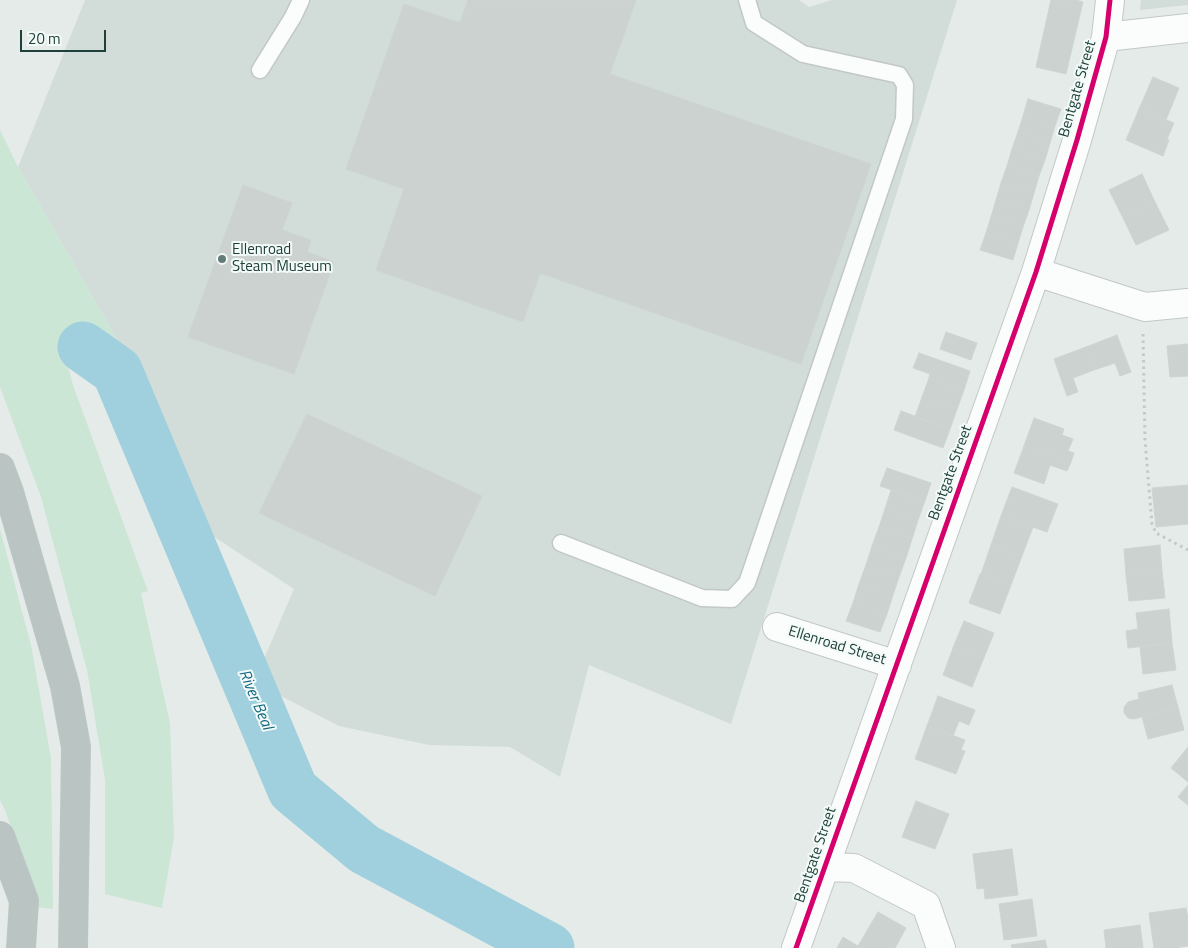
<!DOCTYPE html>
<style>
body{margin:0}
#map{position:relative;width:1188px;height:948px;overflow:hidden;background:#e5ebe9;font-family:"Titillium Web",sans-serif}
canvas{display:block}
.scale{position:absolute;left:20px;top:30px;width:86px;height:22px;box-sizing:border-box;border:2px solid #1f413b;border-top:0;padding-left:6px;font-size:15px;line-height:18px;white-space:nowrap;color:#1f413b;-webkit-text-stroke:4px #f3faf7;paint-order:stroke}
</style>
<div id="map">
<canvas width="1188" height="948"></canvas>
<div class="scale">20 m</div>
</div>
<script>
const g = document.querySelector('canvas').getContext('2d');
g.lineJoin = 'round';
function fill(path, color) { g.fillStyle = color; g.fill(path, 'evenodd'); }
const poly = rows => new Path2D(rows.map(r => 'M' + r).join(''));
function trace(path, color, width, dash) { g.strokeStyle = color; g.lineWidth = width; g.lineCap = dash ? 'butt' : 'round'; g.setLineDash(dash || []); g.stroke(path); }
function label(font, color, halo, rows, align = 'center') {
  g.font = font + ' "Titillium Web",sans-serif'; g.lineWidth = 4; g.setLineDash([]); g.textBaseline = 'middle'; g.strokeStyle = halo; g.fillStyle = color; for (const [text, x, y, turn = 0] of rows) {
    g.save(); g.translate(x, y); g.rotate((+turn || 0) * Math.PI / 180); g.textAlign = isNaN(turn) ? turn : align; if (halo) g.strokeText(text, 0, 0); g.fillText(text, 0, 0); g.restore();
  }
}
fill(poly([
 [85,0,799,0,809,7,832,0,957,0,731,724,589,665,560,777,510,747,429,745,339,726,254,682,294,589,199,527,126,355,18,167],
 [1141,0,1188,0,1188,5,1140,10]
]), '#d2ddd9');
fill(poly([
 [0,130,18,167,126,355,90,333,79,336,74,342,68,344,64,351,73,385,148,591,141,593,170,723,174,837,162,908,105,894,105,780,87,670,41,497,0,387],
 [0,529,31,645,51,758,53,909,35,907,22,858,5,810,0,800]
]), '#cce6d6');
trace(poly([
 [83,347,117,371,293,790,364,849,549,948]
]), '#a0d0de', 51);
const building = poly([
 [468,0,636,0,610,74,871,164,801,364,540,273,523,322,376,270,404,189,346,169,404,4,460,23,468,0],
 [1051,0,1076,0,1083,2,1066,74,1036,67,1051,0],
 [1153,77,1179,88,1166,120,1139,109,1153,77],
 [1028,99,1061,109,1055,126,1023,116,1028,99],
 [1139,109,1174,123,1167,139,1169,140,1163,156,1126,140,1139,109],
 [1023,116,1055,126,1050,143,1018,132,1023,116],
 [1018,132,1050,143,1045,160,1012,149,1018,132],
 [1012,149,1045,160,1039,176,1007,166,1012,149],
 [1007,166,1039,176,1034,193,1001,183,1007,166],
 [1142,174,1155,202,1123,218,1109,190,1142,174],
 [1001,183,1034,193,1029,210,996,200,1001,183],
 [243,185,292,203,282,230,311,240,307,252,334,262,294,374,188,337,243,185],
 [996,200,1029,210,1023,227,991,217,996,200],
 [1155,202,1169,230,1136,245,1123,218,1155,202],
 [991,217,1023,227,1018,243,986,233,991,217],
 [986,233,1018,243,1013,260,980,250,986,233],
 [946,332,977,343,971,360,940,349,946,332],
 [1117,335,1131,372,1120,376,1115,363,1094,370,1086,347,1117,335],
 [1188,344,1188,376,1170,377,1167,346,1188,344],
 [1086,347,1094,370,1073,378,1078,392,1067,396,1054,359,1086,347],
 [919,353,970,371,964,390,929,378,930,374,913,368,919,353],
 [929,378,964,390,957,409,922,397,929,378],
 [922,397,957,409,950,429,915,417,922,397],
 [901,411,950,429,943,448,894,430,901,411],
 [307,414,482,496,435,596,259,513,307,414],
 [1034,418,1064,429,1062,435,1073,439,1068,451,1074,453,1071,462,1024,446,1034,418],
 [1024,446,1071,462,1067,471,1050,465,1044,484,1014,473,1024,446],
 [887,468,931,483,925,501,880,486,887,468],
 [1188,485,1188,524,1156,527,1152,488,1188,485],
 [1012,487,1058,504,1047,532,1001,516,1012,487],
 [891,490,925,501,918,520,885,509,891,490],
 [885,509,918,520,912,539,879,527,885,509],
 [1001,516,1033,527,1022,556,991,545,1001,516],
 [879,527,912,539,906,558,872,546,879,527],
 [991,545,1022,556,1011,585,981,574,991,545],
 [1160,545,1162,571,1126,575,1124,549,1160,545],
 [872,546,906,558,899,577,866,565,872,546],
 [866,565,899,577,893,595,859,584,866,565],
 [1162,571,1165,598,1129,601,1126,575,1162,571],
 [980,574,1011,585,1000,614,969,603,980,574],
 [859,584,893,595,887,614,853,603,859,584],
 [853,603,887,614,880,632,846,621,853,603],
 [1169,609,1172,643,1128,648,1126,631,1138,629,1136,613,1169,609],
 [964,621,994,633,983,660,953,648,964,621],
 [1172,643,1176,670,1143,674,1140,647,1172,643],
 [953,648,983,660,972,687,943,675,953,648],
 [1172,685,1178,707,1134,719,1128,718,1124,713,1124,707,1128,702,1139,699,1138,693,1172,685],
 [938,696,975,710,969,725,959,721,953,736,927,726,938,696],
 [1178,707,1184,730,1148,739,1142,717,1178,707],
 [927,726,965,740,961,750,965,751,956,774,915,759,927,726],
 [1188,747,1188,782,1171,768,1188,747],
 [1188,785,1188,805,1178,797,1188,785],
 [916,801,949,814,935,849,902,837,916,801],
 [1012,849,1018,895,985,899,984,888,977,889,973,854,1012,849],
 [1032,899,1037,936,1004,940,999,904,1032,899],
 [1186,908,1188,919,1188,946,1174,948,1154,948,1149,913,1186,908],
 [878,912,906,928,895,948,837,948,843,937,858,946,878,912],
 [1140,925,1143,948,1106,948,1104,930,1140,925],
 [1045,940,1047,948,1012,948,1011,945,1045,940]
]);
fill(building, '#cbd2d0');
trace(building, '#cdd4d2', 1);
const lane = poly([
 [260,70,293,17,301,0],
 [561,543,702,598,732,599,747,583,904,119,905,85,899,75,803,54,754,23,747,0]
]);
const street = poly([
 [1106,37,1188,28],
 [1036,272,1145,307,1188,303],
 [777,627,897,665],
 [825,867,854,868,926,905,941,948],
 [796,948,1036,272,1077,140,1106,37,1110,0]
]);
const highway = poly([
 [0,468,9,492,65,686,76,747,73,948],
 [0,836,24,901,21,948]
]);
trace(lane, '#c2c8c6', 19);
trace(street, '#c2c8c6', 30);
trace(highway, '#bcc7c5', 30);
trace(poly([
 [1143,334,1145,440,1152,524,1156,533,1188,550]
]), '#c0cbc9', 3, [2.5, 4]);
trace(lane, '#fbfcfc', 16);
trace(street, '#fbfcfc', 28);
trace(highway, '#bac4c3', 28);
trace(poly([
 [796,948,1036,272,1077,140,1106,37,1110,0]
]), '#d6006c', 5);
for (const [x, y, r, color] of [
 [222,259,5,"#647c78"]
]) { const dot = new Path2D(); dot.arc(x, y, r, 0, 2 * Math.PI); g.fillStyle = color; g.fill(dot); trace(dot, '#f3faf7', 2); }
label('15px', '#1f413b', '#f3faf7', [
 ["Bentgate Street",1078,89,-74],
 ["Bentgate Street",951,473,-70],
 ["Ellenroad Street",837,646,17],
 ["Bentgate Street",816,855,-71]
]);
label('15px', '#1f413b', '#f3faf7', [
 ["Ellenroad",232,250],
 ["Steam Museum",232,267]
], 'left');
label('italic 16px', '#126785', '#f3faf7', [
 ["River Beal",255,700,67]
]);
</script>
